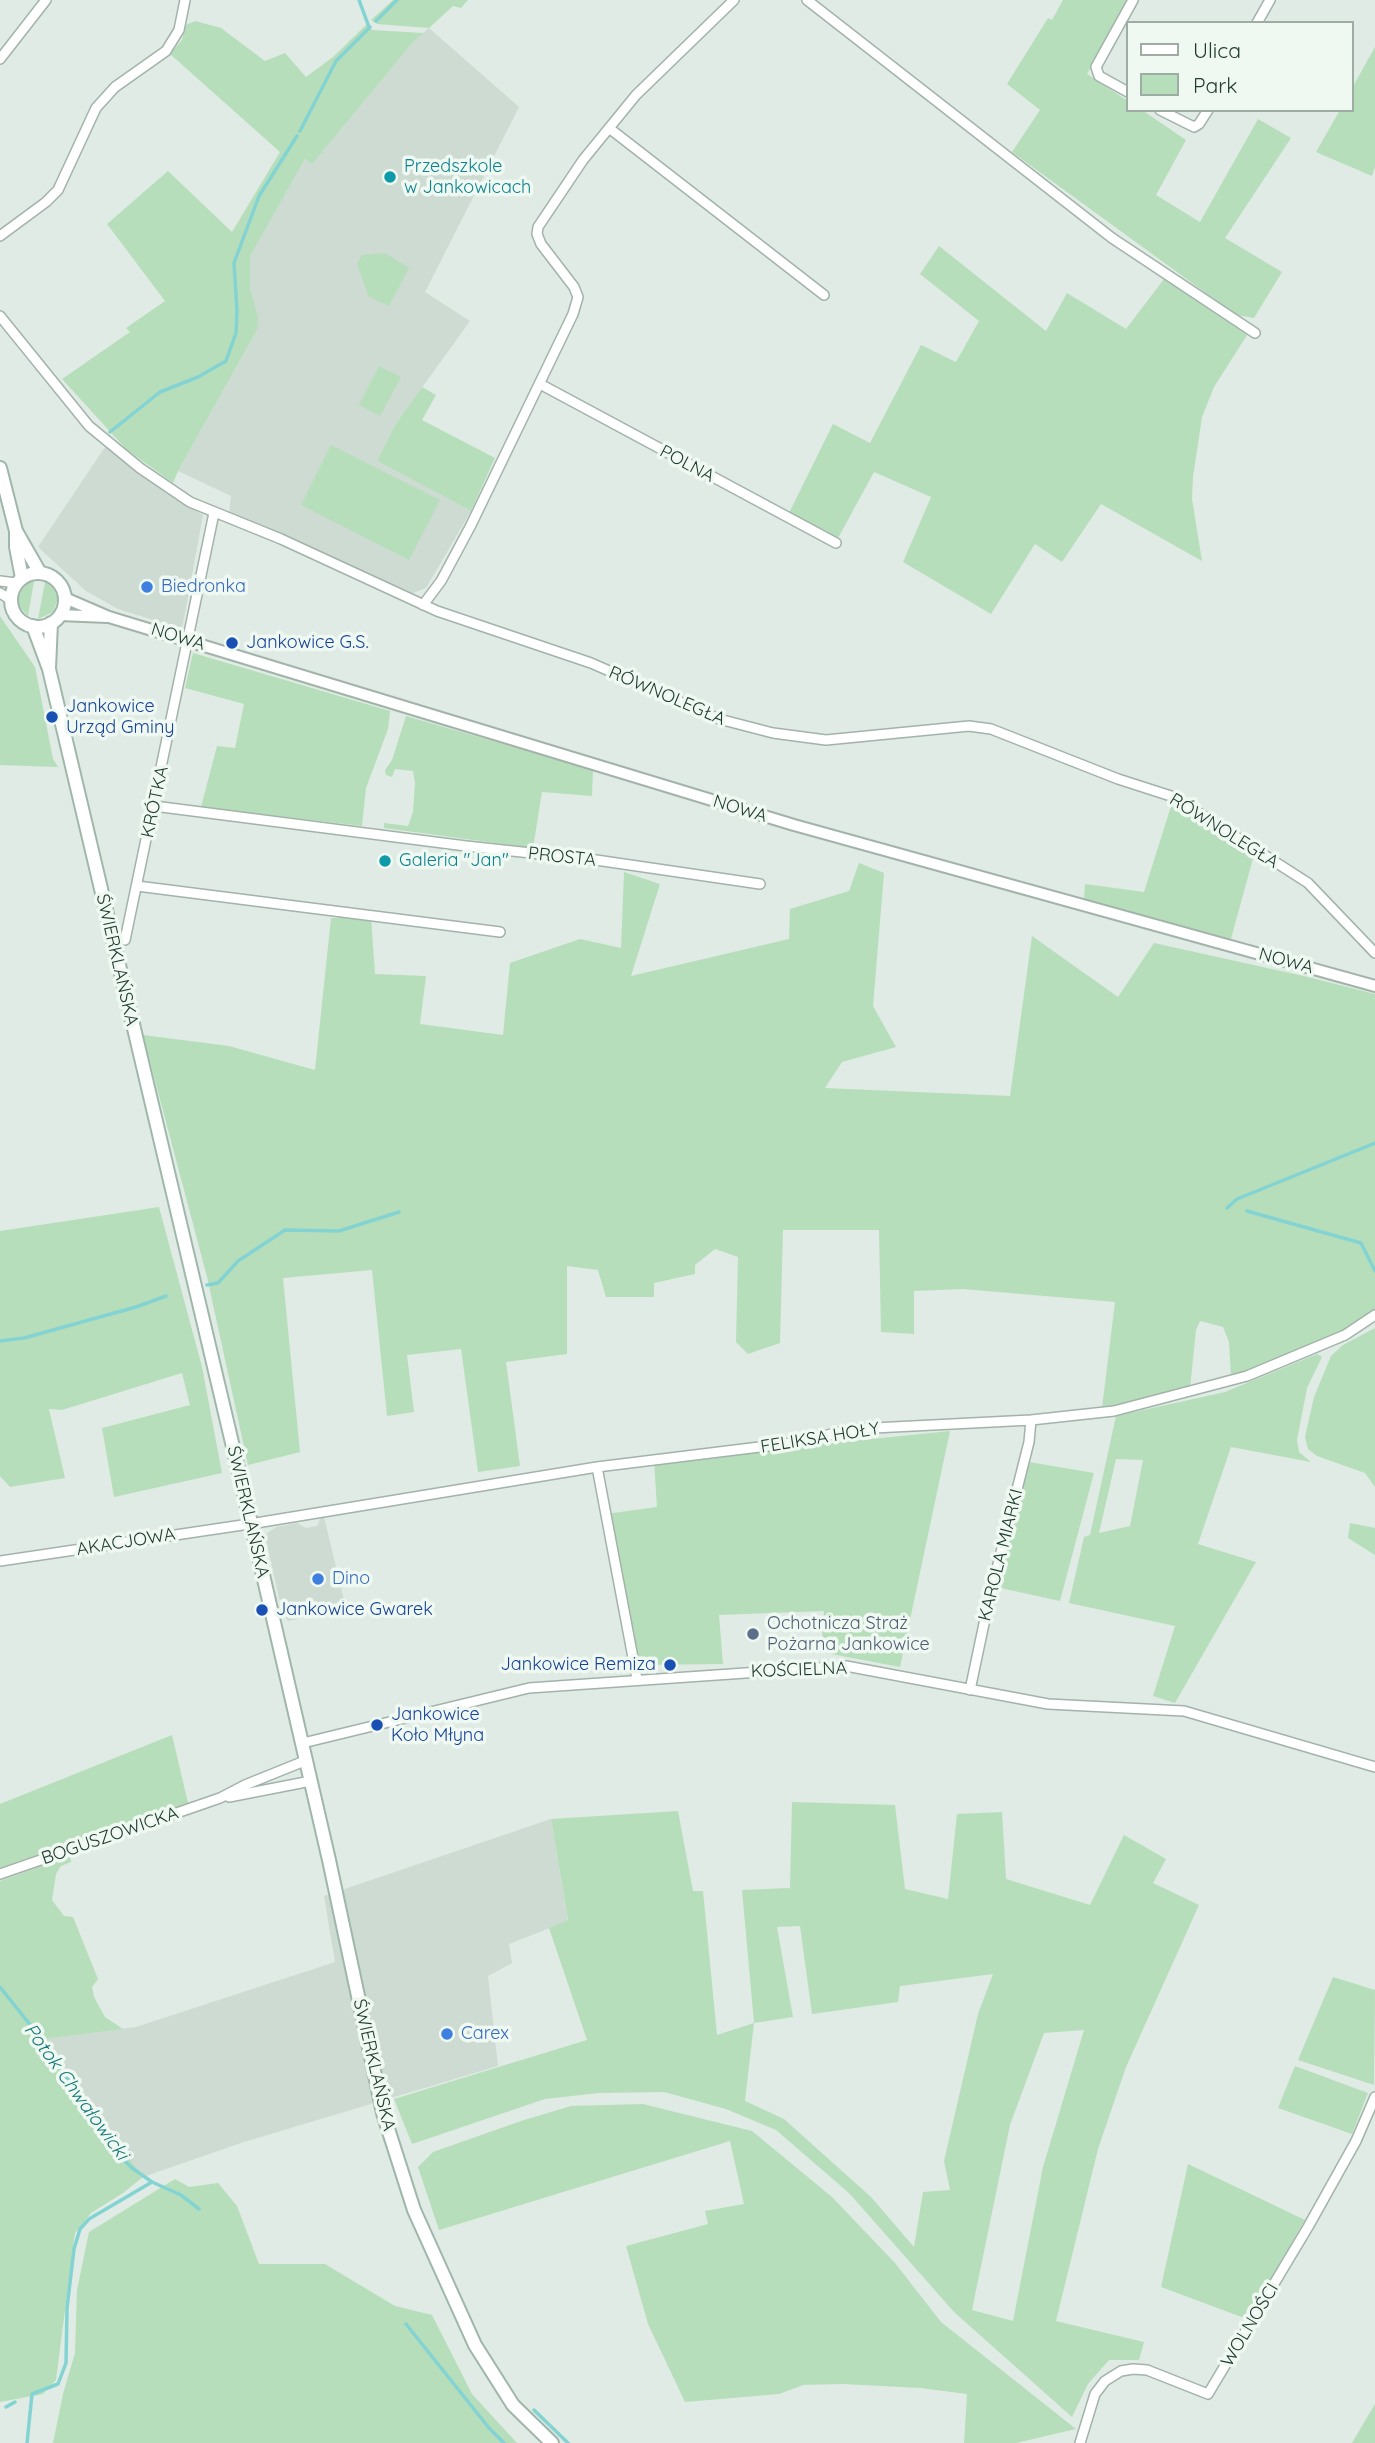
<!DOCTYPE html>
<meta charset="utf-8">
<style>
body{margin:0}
#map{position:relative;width:1375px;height:2443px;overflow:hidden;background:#dfebe4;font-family:Quicksand,sans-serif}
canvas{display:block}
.legend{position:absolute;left:1126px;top:21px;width:228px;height:91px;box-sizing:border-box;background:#f0f8f2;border:2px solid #9dada4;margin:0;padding:9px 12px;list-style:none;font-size:21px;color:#203c30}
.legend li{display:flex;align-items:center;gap:14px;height:35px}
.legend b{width:35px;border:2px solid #9dada4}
</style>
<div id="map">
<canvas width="1375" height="2443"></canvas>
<ul class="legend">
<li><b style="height:9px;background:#fff"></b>Ulica</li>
<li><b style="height:19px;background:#b7debb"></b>Park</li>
</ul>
</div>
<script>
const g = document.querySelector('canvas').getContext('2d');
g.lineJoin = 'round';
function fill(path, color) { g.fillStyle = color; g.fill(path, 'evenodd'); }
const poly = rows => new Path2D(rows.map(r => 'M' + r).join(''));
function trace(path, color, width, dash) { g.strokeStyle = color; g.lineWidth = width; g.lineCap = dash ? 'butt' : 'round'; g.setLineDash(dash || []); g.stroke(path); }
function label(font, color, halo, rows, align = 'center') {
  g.font = font + ' Quicksand,sans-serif'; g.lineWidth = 7; g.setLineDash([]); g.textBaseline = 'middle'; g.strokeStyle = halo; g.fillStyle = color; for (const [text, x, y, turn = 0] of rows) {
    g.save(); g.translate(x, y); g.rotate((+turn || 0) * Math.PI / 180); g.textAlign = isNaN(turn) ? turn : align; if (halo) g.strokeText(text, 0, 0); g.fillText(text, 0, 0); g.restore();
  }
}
fill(poly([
 [429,28,519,107,425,292,470,321,395,425,377,461,471,511,426,588,413,593,229,513,231,496,178,471,257,330,250,289,249,256,305,159,312,163,413,42],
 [105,447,203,515,182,629,118,609,86,591,38,547],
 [321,1517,324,1517,346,1608,288,1621,282,1611,265,1535,276,1527,297,1523,306,1528,317,1526],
 [551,1819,568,1921,509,1944,512,1963,488,1976,498,2066,244,2142,143,2177,42,2039,136,2027,335,1962,324,1896]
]), '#cddbd3');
fill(poly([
 [393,0,468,0,461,8,453,6,429,28,377,24,371,20],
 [1063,0,1129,0,1087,74,1128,101,1128,110,1142,110,1186,140,1156,195,1200,222,1258,119,1291,138,1225,238,1282,272,1254,318,1236,315,1012,152,1040,110,1007,84,1048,18,1052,20],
 [195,21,221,28,265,61,285,53,306,77,333,57,368,23,372,30,424,33,413,42,312,164,305,159,250,256,250,289,258,317,257,330,178,471,173,483,126,449,62,379,130,332,126,328,165,301,107,224,168,171,232,232,280,152,170,54,182,40,186,25],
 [1375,47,1375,167,1372,176,1316,152,1340,110,1352,110,1352,88],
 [939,246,1046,331,1067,293,1126,329,1164,279,1247,335,1214,387,1202,417,1193,477,1192,499,1202,561,1101,504,1062,562,1035,544,991,614,903,562,931,497,874,472,837,540,788,515,833,424,870,443,921,345,956,362,979,321,920,274],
 [385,253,409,268,389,306,369,297,357,264,362,255],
 [379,366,401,377,380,416,359,405],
 [422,387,436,395,422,420,495,458,471,511,377,461,395,425],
 [331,445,440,500,409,560,301,505],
 [34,581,28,616,19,606,19,594,27,583],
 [45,582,53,587,58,598,53,612,38,619],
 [0,616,35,667,53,759,58,767,0,765],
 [193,653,390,711,388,729,366,788,362,826,201,807,217,746,235,748,244,704,185,688],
 [406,716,593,770,592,796,542,792,533,848,384,828,384,823,408,826,413,812,415,783,413,771,395,769,392,777,386,775,385,770,392,760],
 [1172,803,1255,851,1231,939,1084,899,1085,884,1144,892],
 [859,863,884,873,873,1006,896,1047,842,1062,825,1088,1010,1096,1032,936,1118,997,1154,943,1308,977,1375,994,1375,1312,1344,1333,1243,1374,1231,1377,1229,1342,1223,1327,1200,1321,1196,1330,1190,1388,1102,1408,1115,1302,963,1289,914,1291,914,1334,881,1332,879,1230,783,1230,780,1343,748,1354,736,1342,738,1257,715,1249,695,1265,695,1274,654,1283,654,1297,606,1297,598,1270,567,1266,567,1354,506,1362,520,1466,478,1472,461,1349,407,1355,414,1412,387,1416,372,1270,283,1278,300,1452,248,1465,207,1277,143,1035,229,1046,315,1070,331,918,371,918,375,974,426,976,420,1024,503,1035,510,963,580,939,621,948,624,872,660,884,631,976,789,939,790,909,849,891],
 [159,1207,202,1367,222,1473,114,1497,102,1428,190,1405,182,1373,62,1410,49,1409,65,1478,10,1487,0,1476,0,1231],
 [1375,1328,1375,1487,1365,1473,1317,1456,1308,1449,1305,1437,1314,1397,1331,1356,1343,1345],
 [1317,1354,1322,1357,1307,1388,1297,1440,1299,1452,1311,1462,1231,1447,1198,1544,1256,1562,1175,1703,1153,1696,1175,1626,1069,1603,1084,1537,1090,1535,1116,1416,1225,1392],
 [1116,1459,1143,1460,1130,1526,1099,1533],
 [950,1431,900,1667,821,1652,824,1611,719,1615,723,1664,640,1665,606,1514,657,1507,654,1461],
 [1029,1462,1094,1473,1060,1601,996,1587],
 [1350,1523,1375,1528,1375,1555,1348,1538],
 [172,1735,188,1803,0,1868,0,1804],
 [792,1802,895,1805,905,1889,948,1899,957,1814,1002,1812,1006,1879,1090,1905,1124,1835,1166,1859,1153,1883,1199,1905,1126,2067,1098,2149,1056,2321,1144,2342,1139,2360,1109,2360,1088,2384,1072,2417,954,2312,849,2193,776,2130,726,2109,664,2092,599,2093,545,2099,412,2144,394,2099,587,2040,549,1928,568,1920,551,1819,678,1811,693,1891,703,1891,717,2035,754,2023,742,1890,790,1888],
 [800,1926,812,2014,898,2002,900,1986,993,1974,978,2014,944,2161,950,2190,923,2192,914,2247,871,2197,784,2119,745,2101,754,2023,793,2017,777,1927],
 [1084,2030,1043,2167,1013,2321,972,2310,1010,2125,1044,2033],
 [70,1856,71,1862,61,1866,56,1874,52,1900,64,1916,73,1917,98,1979,92,1987,94,1997,100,2008,105,2017,123,2029,43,2039,143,2177,123,2193,91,2213,75,2233,56,2380,43,2394,0,2402,0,1881],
 [1333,1977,1375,1990,1374,2085,1298,2060],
 [1295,2066,1368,2093,1352,2134,1278,2108],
 [643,2104,752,2131,832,2197,895,2263,941,2322,1076,2429,1016,2443,964,2443,967,2394,920,2388,843,2384,803,2385,779,2394,685,2402,648,2324,626,2246,708,2224,705,2211,744,2204,730,2141,439,2230,418,2167,433,2152,521,2121,571,2106],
 [1188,2164,1305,2220,1247,2319,1161,2287],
 [175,2179,189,2187,218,2183,237,2206,259,2264,325,2264,395,2306,432,2315,472,2394,517,2443,53,2443,63,2394,75,2353,77,2290,89,2232],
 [1375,2404,1375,2443,1352,2443]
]), '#b7debb');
trace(poly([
 [359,0,369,27],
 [376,21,397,0],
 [300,131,336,61,370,27],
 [110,432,160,392,198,377,226,361,236,333,237,311,234,263,259,196,297,136],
 [1227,1208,1237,1199,1375,1143],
 [1247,1211,1361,1243,1375,1271],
 [207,1285,218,1283,238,1261,285,1230,339,1231,399,1212],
 [0,1341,24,1338,136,1307,166,1296],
 [0,1987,31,2026,121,2157,132,2168,152,2182,181,2195,199,2209],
 [406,2324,489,2428,504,2443],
 [6,2407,15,2402],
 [534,2410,568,2443],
 [27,2443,32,2394,58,2384,66,2363,67,2308,74,2249,80,2229,89,2219,152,2182]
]), '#84d3d3', 3.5);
const minor = poly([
 [807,0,1112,238,1255,333],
 [1257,23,1270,0],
 [0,59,46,0],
 [1128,92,1099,76,1096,67,1133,0],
 [1160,110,1194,127,1199,124,1208,110],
 [609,128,824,295],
 [0,236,46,202,58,190,96,108,115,87,166,51,179,30,185,0],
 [0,316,89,426,140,468,190,502,281,539,437,611,591,663,719,719,773,733,826,740,969,726,991,729,1118,779,1174,797,1308,883,1375,953],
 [540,384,836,543],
 [0,581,16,583],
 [0,593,11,600],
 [423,605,441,581,471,525,573,314,578,297,574,287,541,244,537,234,538,227,583,160,636,95,734,0],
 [154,806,466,846,596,860,760,884],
 [137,886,500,932],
 [125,940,214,513],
 [597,1467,637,1679],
 [0,1561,256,1523,597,1467,792,1443,854,1429,1031,1420,1114,1411,1247,1376,1345,1335,1375,1315],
 [970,1690,989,1600,1029,1442,1031,1420],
 [303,1743,529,1688,846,1666,1048,1704,1184,1711,1375,1767],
 [229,1797,311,1781],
 [0,1874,220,1798,245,1785,307,1760],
 [1080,2443,1095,2394,1105,2381,1121,2371,1133,2369,1147,2370,1208,2394,1308,2227,1356,2141,1375,2097]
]);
const tertiary = poly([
 [65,598,109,617,794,825,1375,986],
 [60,615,107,617]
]);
const secondary = poly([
 [0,468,16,531,16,547,22,578],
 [16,531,40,573],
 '11 600a27 27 0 1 1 54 0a27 27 0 1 1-54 0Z',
 [33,626,49,669,251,1523,329,1860,383,2113,414,2210,475,2345,513,2405,552,2443],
 [49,668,51,623]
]);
trace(minor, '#a2b3aa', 12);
trace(tertiary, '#a2b3aa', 14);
trace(secondary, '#9eb7aa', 16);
trace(minor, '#fff', 9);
trace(tertiary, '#fff', 10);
trace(secondary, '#fff', 12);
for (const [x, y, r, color] of [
 [390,177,7,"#0f9aa8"],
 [147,587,7,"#3f7fe0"],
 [232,643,7,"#1a4fb4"],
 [52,717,7,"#1a4fb4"],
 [385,861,7,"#0f9aa8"],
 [318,1579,7,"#3f7fe0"],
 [262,1610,7,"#1a4fb4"],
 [753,1634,7,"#5c6f8a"],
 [670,1665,7,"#1a4fb4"],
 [377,1725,7,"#1a4fb4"],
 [447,2034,7,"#3f7fe0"]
]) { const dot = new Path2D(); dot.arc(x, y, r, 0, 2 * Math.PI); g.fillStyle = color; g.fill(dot); trace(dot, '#f0f8f2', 2.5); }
label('18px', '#0d838f', '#f0f8f2', [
 ["Przedszkole",404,167],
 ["w Jankowicach",404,188],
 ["Galeria \"Jan\"",399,861]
], 'left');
label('18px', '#203c30', '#f0f8f2', [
 ["POLNA",687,464,28],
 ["NOWA",178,637,17],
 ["RÓWNOLEGŁA",667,696,23],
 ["KRÓTKA",155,802,-78],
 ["NOWA",740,809,17],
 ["RÓWNOLEGŁA",1224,831,32],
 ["PROSTA",562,857,6],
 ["ŚWIERKLAŃSKA",117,960,77],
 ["NOWA",1286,961,15],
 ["FELIKSA HOŁY",820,1438,-9],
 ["ŚWIERKLAŃSKA",248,1512,77],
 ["AKACJOWA",126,1542,-9],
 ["KAROLA MIARKI",1001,1555,-76],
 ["KOŚCIELNA",799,1670,-2],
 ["BOGUSZOWICKA",110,1836,-19],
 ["ŚWIERKLAŃSKA",374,2065,77],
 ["WOLNOŚCI",1250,2325,-59]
]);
label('18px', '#366cbe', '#f0f8f2', [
 ["Biedronka",161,587],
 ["Dino",332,1579],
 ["Carex",461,2034]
], 'left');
label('18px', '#164399', '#f0f8f2', [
 ["Jankowice G.S.",246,643],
 ["Jankowice",66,707],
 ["Urząd Gminy",66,728],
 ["Jankowice Gwarek",276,1610],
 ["Jankowice Remiza",656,1665,"right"],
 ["Jankowice",391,1715],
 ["Koło Młyna",391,1736]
], 'left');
label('18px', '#4e5e75', '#f0f8f2', [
 ["Ochotnicza Straż",767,1624],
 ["Pożarna Jankowice",767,1645]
], 'left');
label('italic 19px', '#177a7a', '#f0f8f2', [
 ["Potok Chwałowicki",76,2092,54]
]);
</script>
